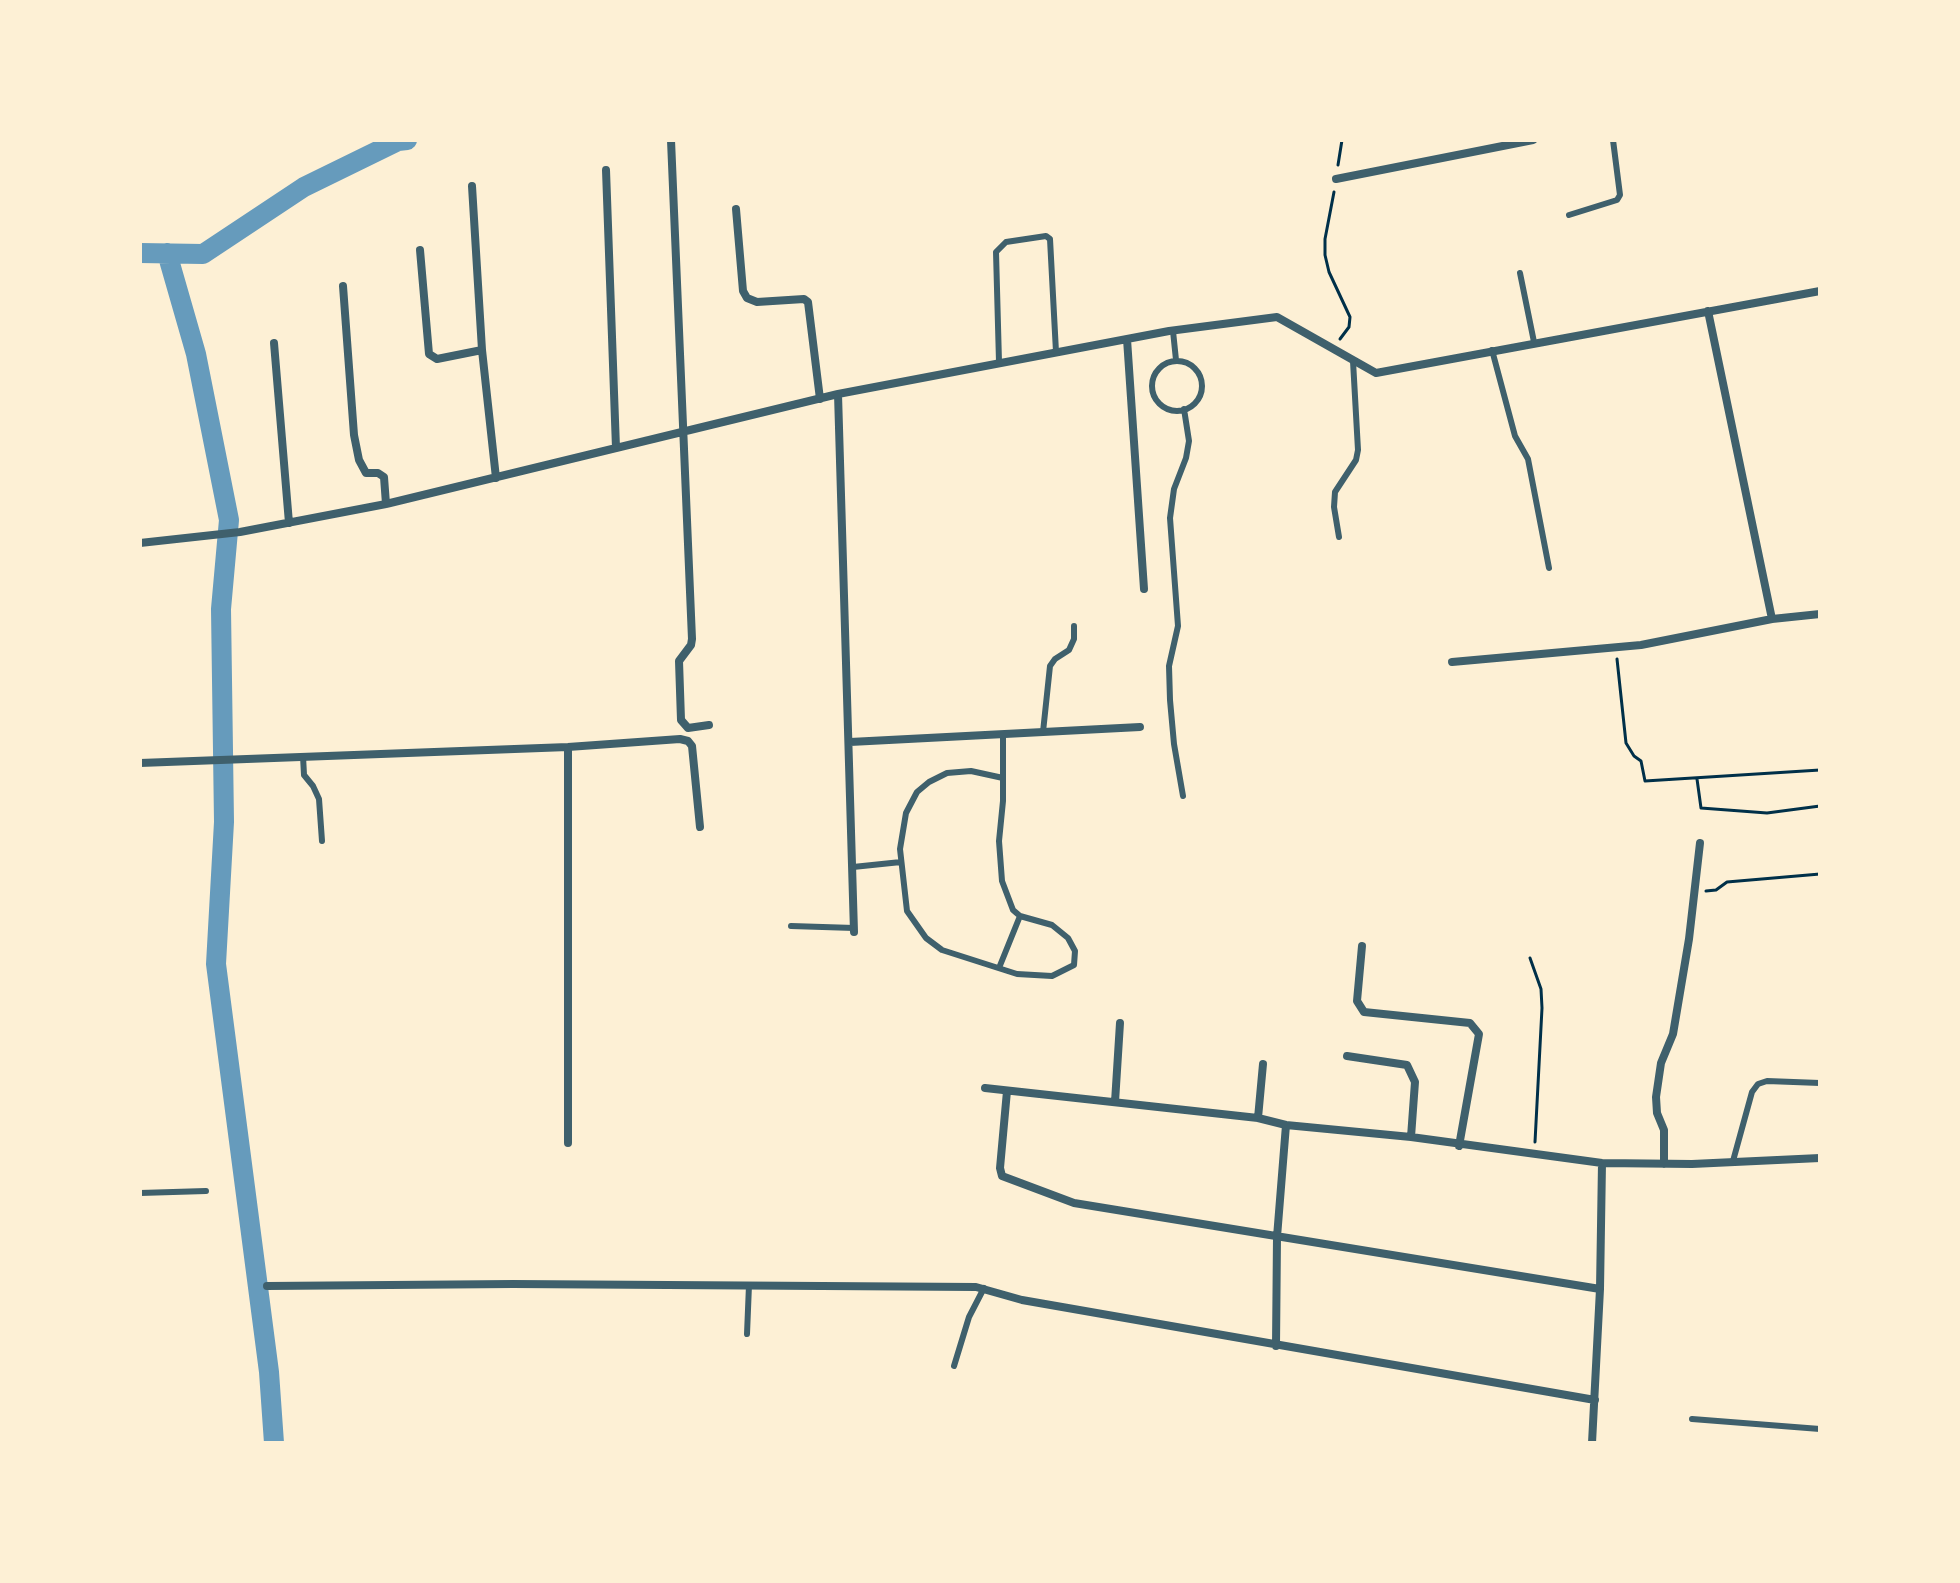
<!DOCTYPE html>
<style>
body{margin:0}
#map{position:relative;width:1960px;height:1583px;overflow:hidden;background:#fdf0d5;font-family:"Asap Condensed",sans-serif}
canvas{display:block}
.frame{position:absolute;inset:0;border:142px solid #fdf0d5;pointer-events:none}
</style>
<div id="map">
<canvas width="1960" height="1583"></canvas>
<div class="frame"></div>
</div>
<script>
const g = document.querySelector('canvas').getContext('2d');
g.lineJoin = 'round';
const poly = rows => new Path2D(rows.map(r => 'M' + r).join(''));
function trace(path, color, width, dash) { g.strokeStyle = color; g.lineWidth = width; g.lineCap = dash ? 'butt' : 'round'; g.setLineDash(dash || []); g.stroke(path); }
trace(poly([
 [140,253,203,254,304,187,398,141,407,140],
 [167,253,196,354,229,520,221,609,224,822,216,964,269,1372,274,1443]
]), '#669bbc', 20);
trace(poly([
 [1338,165,1342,140],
 [1334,192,1325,239,1325,255,1329,272,1350,317,1349,327,1340,339],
 [1617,659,1626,743,1634,756,1641,761,1645,781,1820,770],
 [1697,779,1701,808,1767,813,1820,806],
 [1706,891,1716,890,1727,882,1820,874],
 [1530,958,1541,989,1542,1008,1535,1142]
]), '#003049', 3);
trace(poly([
 [1569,215,1617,200,1620,195,1613,140],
 [1520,273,1534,342],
 [1173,331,1176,360],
 [1492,350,1515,436,1528,459,1549,568],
 '1152 386a25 25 0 1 1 50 0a25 25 0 1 1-50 0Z',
 [999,362,996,252,1006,242,1046,236,1050,239,1056,352],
 [1339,537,1334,507,1335,492,1356,460,1358,450,1353,361],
 [1043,732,1050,666,1055,659,1069,650,1074,639,1074,626],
 [303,756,304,775,313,786,319,799,322,841],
 [1003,778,971,771,947,773,929,782,917,792,906,813,900,849,907,911,926,938,942,950,1017,974,1052,976,1074,965,1075,951,1068,938,1052,925,1020,916,1013,910,1002,881,999,841,1003,801,1003,734],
 [1183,796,1174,744,1170,700,1169,666,1178,626,1170,518,1174,489,1186,458,1189,441,1184,409],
 [853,867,901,862],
 [791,926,854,928],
 [999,968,1020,916],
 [1733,1161,1752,1092,1758,1084,1767,1081,1820,1083],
 [140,1193,206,1191],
 [747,1334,749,1285],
 [954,1366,969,1317,984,1288],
 [1692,1419,1820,1429]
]), '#3f606c', 6);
trace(poly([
 [671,140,692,639,691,645,679,661,681,720,688,728,709,725],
 [606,170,616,448],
 [1336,179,1533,140],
 [472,186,482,350,496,478],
 [736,209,743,291,747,298,757,302,804,299,808,302,820,399],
 [420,250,429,354,437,359,482,350],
 [343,286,354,435,359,460,366,473,378,473,384,477,386,504],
 [1708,311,1772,619],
 [1127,339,1144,589],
 [274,343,289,523],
 [838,394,854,932],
 [140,543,240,532,386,504,838,394,1169,331,1277,317,1376,373,1820,291],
 [1452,662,1641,645,1772,619,1820,614],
 [850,742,1140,727],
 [568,747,568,1143],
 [140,763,568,747,680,739,688,741,692,746,700,827],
 [1362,946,1357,1001,1364,1012,1470,1023,1479,1034,1459,1146],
 [1347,1056,1407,1065,1415,1082,1411,1137],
 [985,1088,1258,1118,1286,1125,1411,1137,1602,1163,1692,1164,1820,1158],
 [1007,1091,1000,1168,1002,1176,1074,1203,1600,1289],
 [1115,1102,1120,1023],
 [1258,1118,1263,1064],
 [1664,1164,1664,1130,1657,1113,1656,1097,1661,1063,1673,1034,1689,939,1700,843],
 [267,1286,513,1284,976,1287,1022,1300,1595,1400],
 [1276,1346,1277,1237,1286,1125],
 [1592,1443,1600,1289,1602,1163]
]), '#3f606c', 8);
</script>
